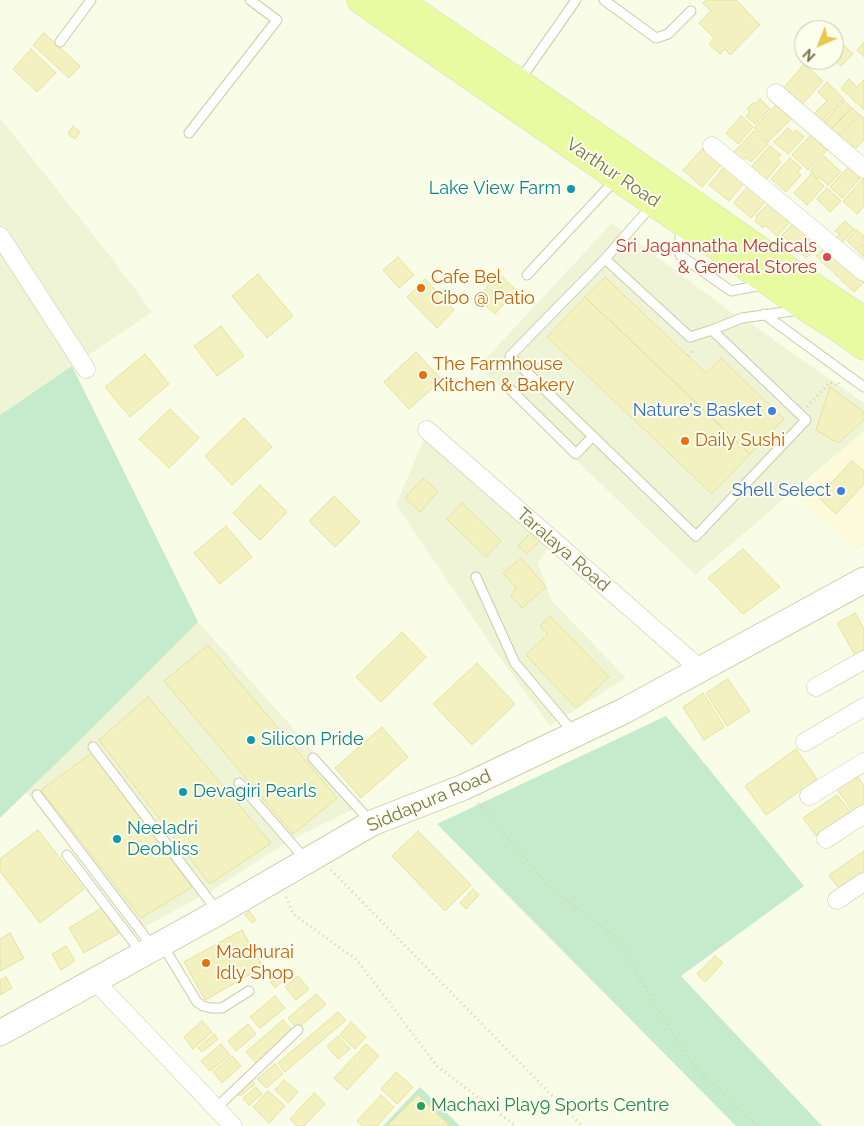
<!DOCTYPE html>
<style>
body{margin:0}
#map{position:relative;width:864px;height:1126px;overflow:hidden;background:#f9fde8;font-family:Raleway,sans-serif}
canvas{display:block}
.north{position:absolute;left:794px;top:20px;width:50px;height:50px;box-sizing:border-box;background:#fcffee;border:1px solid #c7c7ad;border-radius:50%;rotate:224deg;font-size:14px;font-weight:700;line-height:20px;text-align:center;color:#77744b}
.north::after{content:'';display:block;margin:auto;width:18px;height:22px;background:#e7c84c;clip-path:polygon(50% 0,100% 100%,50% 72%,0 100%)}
</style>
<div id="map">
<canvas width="864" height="1126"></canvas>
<div class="north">N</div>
</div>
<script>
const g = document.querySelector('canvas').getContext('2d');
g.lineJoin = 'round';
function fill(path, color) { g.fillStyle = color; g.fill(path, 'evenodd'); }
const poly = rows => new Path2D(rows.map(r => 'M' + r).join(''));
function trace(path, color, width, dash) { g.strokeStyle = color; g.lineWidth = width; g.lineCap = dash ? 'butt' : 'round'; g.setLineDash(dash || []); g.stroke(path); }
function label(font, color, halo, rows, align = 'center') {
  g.font = font + ' Raleway,sans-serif'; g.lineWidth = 4; g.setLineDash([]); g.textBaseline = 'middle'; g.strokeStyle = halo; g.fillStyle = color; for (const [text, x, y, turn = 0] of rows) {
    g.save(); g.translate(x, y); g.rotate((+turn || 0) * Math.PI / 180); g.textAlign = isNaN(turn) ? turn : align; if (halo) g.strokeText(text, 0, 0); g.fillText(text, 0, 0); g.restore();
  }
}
fill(poly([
 [0,118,113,260,152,312,0,415],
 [612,223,731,312,754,326,864,403,864,431,695,575,479,366],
 [425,436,551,544,538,563,552,601,626,678,550,726,498,655,396,505],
 [198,622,362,805,289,841,211,891,137,931,26,792]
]), '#f0f4d6');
fill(poly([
 [864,431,864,545,858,550,793,495]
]), '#fdf9db');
fill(poly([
 [72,366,198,622,86,734,0,818,0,415],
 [666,716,804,886,681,976,822,1126,736,1126,437,824],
 [420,1087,460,1126,383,1126]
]), '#c5ebcc');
const building = poly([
 [706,0,736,0,760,25,730,55,725,49,720,54,709,44,714,38,699,23,711,11,703,3,706,0],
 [44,33,80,66,69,78,33,45,44,33],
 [838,40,853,54,841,66,834,59,834,44,838,40],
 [864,42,864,57,857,50,864,42],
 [31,49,56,73,37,92,13,69,31,49],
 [804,64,823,81,801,106,782,90,804,64],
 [849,79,857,87,864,80,864,110,841,88,849,79],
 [827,82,844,99,822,121,814,114,827,101,818,92,827,82],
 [760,99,770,109,755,124,746,116,750,112,747,109,754,102,756,103,760,99],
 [844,101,851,107,830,130,822,124,844,101],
 [777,104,792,118,768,142,754,128,777,104],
 [852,108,859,114,837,137,830,130,852,108],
 [860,115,864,118,864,140,856,148,852,145,851,146,847,142,845,144,838,138,860,115],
 [741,116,753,127,738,144,726,133,741,116],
 [73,126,80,132,75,139,68,134,73,126],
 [788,128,793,133,796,130,804,137,788,154,774,142,788,128],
 [754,131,768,144,751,162,746,157,743,161,734,152,754,131],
 [812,134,828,149,808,170,792,155,812,134],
 [770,146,781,155,777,159,781,162,766,180,751,167,770,146],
 [704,147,723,163,702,187,683,170,704,147],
 [824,156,841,172,828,185,819,177,818,179,810,171,824,156],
 [790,158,801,168,797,172,801,175,786,192,771,179,790,158],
 [851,164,864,174,842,198,830,187,851,164],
 [724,167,744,183,729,201,709,185,724,167],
 [811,174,824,186,807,205,794,193,811,174],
 [864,178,864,206,857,214,843,201,864,178],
 [748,186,766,201,751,218,734,203,748,186],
 [827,188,841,201,830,212,817,199,827,188],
 [769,203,790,222,777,236,765,225,763,228,755,221,757,218,756,216,769,203],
 [797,220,820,243,806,258,782,235,797,220],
 [845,221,854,229,841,244,835,239,840,234,835,231,845,221],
 [856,229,864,236,864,240,856,249,847,241,856,229],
 [864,243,864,257,857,250,864,243],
 [826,246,864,282,854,292,816,256,826,246],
 [398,257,414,275,399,288,383,270,398,257],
 [258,274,293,316,267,338,232,296,258,274],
 [499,274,516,290,495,314,477,298,499,274],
 [605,277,706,373,721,358,784,419,750,454,585,297,605,277],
 [425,279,454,310,437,328,407,297,425,279],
 [585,297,750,454,712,494,547,337,585,297],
 [221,326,244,356,217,376,194,346,221,326],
 [416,352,442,380,409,409,384,382,416,352],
 [145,354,169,384,130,417,105,387,145,354],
 [830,387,864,412,864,420,838,443,816,430,830,387],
 [170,409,199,438,169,468,139,439,170,409],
 [244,418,272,447,232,485,205,456,244,418],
 [852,461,864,471,864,484,836,514,818,497,852,461],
 [423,478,438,491,420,512,405,498,423,478],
 [260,485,287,512,260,540,233,513,260,485],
 [334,496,360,522,335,547,309,521,334,496],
 [462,503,501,541,486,557,447,519,462,503],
 [226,526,252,557,220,584,194,553,226,526],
 [533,530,542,539,527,554,518,546,533,530],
 [743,549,780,587,743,614,708,578,743,549],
 [521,558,546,587,522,608,511,596,516,588,503,573,521,558],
 [855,613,864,629,864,656,857,659,837,623,855,613],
 [550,616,609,677,576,708,526,655,548,634,540,626,550,616],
 [402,632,426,657,381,702,356,677,402,632],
 [208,645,337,798,293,834,164,681,208,645],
 [477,663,515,704,472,745,433,704,477,663],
 [728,679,750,711,727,726,706,693,728,679],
 [703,693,724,727,704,740,683,707,703,693],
 [148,697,271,843,210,884,99,740,148,697],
 [382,727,408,757,361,798,335,768,382,727],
 [796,749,817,779,766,815,745,786,796,749],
 [92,753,192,887,141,918,41,790,92,753],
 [855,773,864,786,864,805,853,812,835,786,855,773],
 [837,795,850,812,816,836,803,818,837,795],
 [38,830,84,889,40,923,0,871,0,859,38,830],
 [418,831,471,885,445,911,392,856,418,831],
 [864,851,864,878,842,893,829,875,864,851],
 [473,889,479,895,466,909,460,903,473,889],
 [103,907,119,933,84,953,69,928,103,907],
 [249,911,256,920,252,923,245,915,249,911],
 [242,930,263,967,205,1000,184,962,242,930],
 [10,933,24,958,0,971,0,939,10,933],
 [66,946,75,961,61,970,52,954,66,946],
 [715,956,723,963,705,982,697,974,715,956],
 [281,972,286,978,275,988,270,981,281,972],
 [298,976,309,989,296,1000,285,987,298,976],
 [6,977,12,988,0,995,0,980,6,977],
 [316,994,326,1004,297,1029,288,1018,316,994],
 [275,996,285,1008,260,1028,250,1017,275,996],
 [338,1012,346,1020,285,1072,278,1063,338,1012],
 [283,1020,293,1031,256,1063,246,1052,283,1020],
 [202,1021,212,1032,193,1049,184,1037,202,1021],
 [351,1022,366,1037,355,1049,340,1035,351,1022],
 [248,1024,256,1034,236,1051,228,1041,248,1024],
 [214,1034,218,1039,202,1052,198,1048,214,1034],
 [338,1036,350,1049,338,1059,327,1046,338,1036],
 [221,1044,230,1055,210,1071,201,1061,221,1044],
 [366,1044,379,1056,347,1090,334,1078,366,1044],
 [232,1056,241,1066,222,1083,213,1072,232,1056],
 [275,1064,283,1074,266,1088,257,1079,275,1064],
 [396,1072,413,1087,397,1104,381,1089,396,1072],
 [250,1077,255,1084,240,1096,235,1090,250,1077],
 [284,1080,298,1092,288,1103,275,1090,284,1080],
 [256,1087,262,1094,249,1105,243,1098,256,1087],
 [268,1091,285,1106,269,1123,253,1107,268,1091],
 [314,1093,325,1104,304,1126,297,1126,290,1119,314,1093],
 [381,1095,394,1107,377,1126,363,1126,357,1121,381,1095],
 [418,1095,450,1126,387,1126,418,1095]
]);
fill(building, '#f2f1bf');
trace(building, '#e5e29f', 1);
const lane = poly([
 [604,0,656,38,668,34,691,11],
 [60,42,91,0],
 [520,80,576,0],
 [189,133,277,20,250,0],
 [653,204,605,259,690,337,712,330,742,318,792,311,796,307],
 [685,227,680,235,680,255,731,291,757,286,761,282],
 [605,259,510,356,696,536,806,420,712,330],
 [527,275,616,179],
 [764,314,864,387],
 [509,388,576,454,593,436],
 [476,577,515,663,573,732],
 [93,747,218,912],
 [313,758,370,821],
 [239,783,305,859],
 [37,795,152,946],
 [67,855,141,952],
 [162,944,197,1002,203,1006,211,1008,222,1008,249,991],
 [216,1108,298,1030]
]);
const street = poly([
 [776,93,864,169],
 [712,146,864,272],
 [0,236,86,369],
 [427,430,700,669],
 [816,687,864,660],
 [805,742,864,707],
 [809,796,864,762],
 [826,839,864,814],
 [837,900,864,882],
 [95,981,233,1126]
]);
const secondary = poly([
 [0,1033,219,912,372,823,464,787,624,711,864,580]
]);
const primary = poly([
 [361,0,800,303,842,330,864,346],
 [397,0,519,83,795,275,864,321]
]);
trace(lane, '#cbccaa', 11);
trace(street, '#cbccaa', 19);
trace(secondary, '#cecfa8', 27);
trace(primary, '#dcdbd0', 29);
trace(poly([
 [688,356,694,349],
 [807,407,830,382,837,386,840,382],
 [478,803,552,890,614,936,691,1063,756,1126],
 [331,870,582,1126],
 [286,897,293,914,357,960,437,1066,516,1126]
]), '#d8d6a1', 3, [1, 4]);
trace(lane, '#fff', 9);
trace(street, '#fff', 18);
trace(secondary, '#fff', 25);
trace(primary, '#e8fba0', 28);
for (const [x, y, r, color] of [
 [571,189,5,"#0f9aa8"],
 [827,257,5,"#e0444e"],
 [421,288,5,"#e8710a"],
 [423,375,5,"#e8710a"],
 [772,411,5,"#3f7fe0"],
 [685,441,5,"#e8710a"],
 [841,491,5,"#3f7fe0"],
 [251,740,5,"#0f9aa8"],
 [183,792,5,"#0f9aa8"],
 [117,839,5,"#0f9aa8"],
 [206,963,5,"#e8710a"],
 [421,1106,5,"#2e9e5b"]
]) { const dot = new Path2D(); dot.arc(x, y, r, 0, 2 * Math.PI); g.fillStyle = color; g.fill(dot); trace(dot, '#fcffee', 2); }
label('18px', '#77744b', '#fcffee', [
 ["Varthur Road",613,173,34],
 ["Taralaya Road",563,550,41],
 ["Siddapura Road",429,801,-23]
]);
label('18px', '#0d838f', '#fcffee', [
 ["Lake View Farm",561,189,"right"],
 ["Silicon Pride",261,740],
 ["Devagiri Pearls",193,792],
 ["Neeladri",127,829],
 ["Deobliss",127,850]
], 'left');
label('18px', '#be3a42', '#fcffee', [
 ["Sri Jagannatha Medicals",817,247],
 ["& General Stores",817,268]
], 'right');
label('18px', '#c56008', '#fcffee', [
 ["Cafe Bel",431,278],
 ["Cibo @ Patio",431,299],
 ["The Farmhouse",433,365],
 ["Kitchen & Bakery",433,386],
 ["Daily Sushi",695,441],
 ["Madhurai",216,953],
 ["Idly Shop",216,974]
], 'left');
label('18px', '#366cbe', '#fcffee', [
 ["Nature's Basket",762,411],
 ["Shell Select",831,491]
], 'right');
label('18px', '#27864d', '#fcffee', [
 ["Machaxi Play9 Sports Centre",431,1106]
], 'left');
</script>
